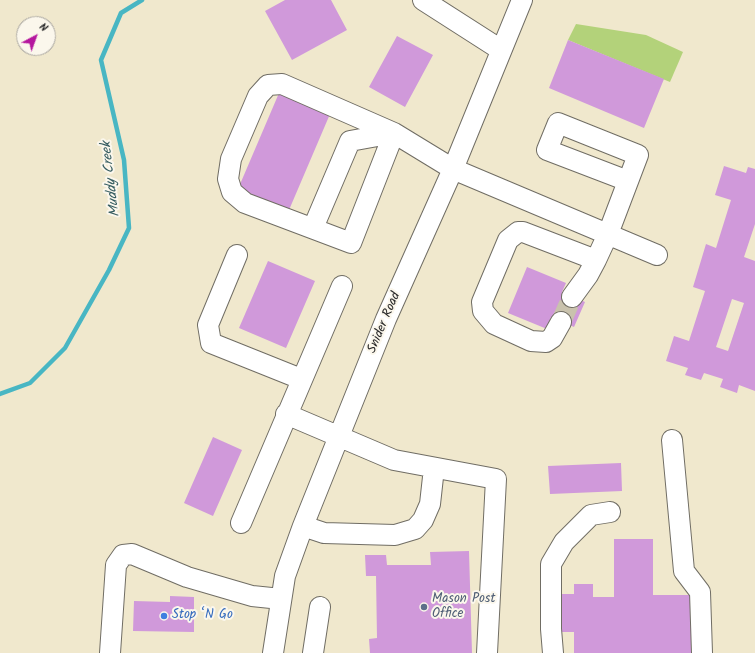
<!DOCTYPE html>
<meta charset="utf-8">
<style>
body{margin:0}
#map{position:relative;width:755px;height:653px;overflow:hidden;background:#f0e8cd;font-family:Kalam,sans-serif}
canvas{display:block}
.north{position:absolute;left:16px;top:16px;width:40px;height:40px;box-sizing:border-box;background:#fbf7ec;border:1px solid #a8a59f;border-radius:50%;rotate:41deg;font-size:11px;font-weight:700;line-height:16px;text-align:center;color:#2b2b2b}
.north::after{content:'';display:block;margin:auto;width:14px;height:18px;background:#b5179e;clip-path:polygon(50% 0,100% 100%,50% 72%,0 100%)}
</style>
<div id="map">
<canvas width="755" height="653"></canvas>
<div class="north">N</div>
</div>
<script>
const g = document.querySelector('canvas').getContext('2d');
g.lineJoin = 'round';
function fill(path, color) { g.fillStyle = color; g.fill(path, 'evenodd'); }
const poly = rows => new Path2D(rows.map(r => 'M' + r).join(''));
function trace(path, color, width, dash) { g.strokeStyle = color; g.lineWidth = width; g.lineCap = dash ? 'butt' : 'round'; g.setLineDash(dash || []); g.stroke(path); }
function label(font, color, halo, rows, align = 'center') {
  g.font = font + ' Kalam,sans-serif'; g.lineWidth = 4; g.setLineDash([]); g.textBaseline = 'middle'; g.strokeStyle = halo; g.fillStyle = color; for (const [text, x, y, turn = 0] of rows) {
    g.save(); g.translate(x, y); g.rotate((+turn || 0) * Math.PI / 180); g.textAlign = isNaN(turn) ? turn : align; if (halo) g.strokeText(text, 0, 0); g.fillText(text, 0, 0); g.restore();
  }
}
fill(poly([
 [576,24,646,35,683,52,670,82,568,40]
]), '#b3d27a');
trace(poly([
 [0,394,30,383,65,348,109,270,129,228,124,160,101,60,121,13,142,0]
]), '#48b6c3', 4.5);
fill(poly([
 [285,0,331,0,347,30,292,60,265,11],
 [397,36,433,55,405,107,369,87],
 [568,40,664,79,644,128,549,88],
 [279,93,330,114,289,210,238,189],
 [724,166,746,173,748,167,755,169,755,224,744,257,755,261,755,391,739,385,737,393,720,387,723,379,704,373,701,380,685,375,688,368,666,361,674,336,689,341,705,291,693,287,706,244,716,248,731,200,715,195],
 [732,299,744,303,728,351,716,347],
 [268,261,315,281,286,348,239,328],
 [527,267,566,283,562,292,585,302,574,327,551,317,547,329,508,313],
 [213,437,242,450,213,516,184,503],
 [621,463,622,491,550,494,548,466],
 [614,539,653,539,653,595,697,595,697,653,574,653,574,632,562,632,562,594,574,594,574,584,593,584,593,597,614,597],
 [469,551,472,653,370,653,369,639,377,638,376,576,366,576,365,555,386,555,387,565,431,565,430,552],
 [170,596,194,597,194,632,133,631,134,601,170,602]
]), '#d099da');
trace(poly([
 [561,322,572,297]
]), '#c9c2ad', 20, [20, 10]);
const minor = poly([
 [423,0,501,50],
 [394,133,351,243,245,203,232,192,228,179,231,159,258,96,268,85,282,84,394,133,453,169,657,255],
 [313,228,350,141,394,133],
 [237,255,208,325,211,343,301,379],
 [572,297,588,275,596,260],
 [561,322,552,338,546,342,531,341,494,324,483,311,482,302,508,240,518,232,523,232,596,260,608,234,638,155,558,123,547,150,628,181],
 [286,414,394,460,496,479,487,653],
 [672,440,684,571,700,592,702,653],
 [241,523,342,286],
 [303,526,324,533,395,535,415,529,423,520,430,504,434,468],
 [110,653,116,565,123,555,132,554,187,577,252,596,281,599],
 [273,653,285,576,303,526,386,319,453,169,522,0],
 [313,653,320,607],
 [553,653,551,629,551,564,564,542,591,515,610,512]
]);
trace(minor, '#706d64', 22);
trace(minor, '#fff', 20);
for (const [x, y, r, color] of [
 [424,607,4,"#5c6f8a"],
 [164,616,4,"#3f7fe0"]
]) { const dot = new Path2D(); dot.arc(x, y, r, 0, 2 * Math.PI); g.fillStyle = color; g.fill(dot); trace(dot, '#fbf7ec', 1.5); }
label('13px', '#2b2b2b', '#fbf7ec', [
 ["Snider Road",385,323,-67]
]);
label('13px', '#4e5e75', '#fbf7ec', [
 ["Mason Post",432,600],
 ["Office",432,615]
], 'left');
label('13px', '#366cbe', '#fbf7ec', [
 ["Stop ‘N Go",172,616]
], 'left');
label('italic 14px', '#355c60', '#fbf7ec', [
 ["Muddy Creek",112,179,-97]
]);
</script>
